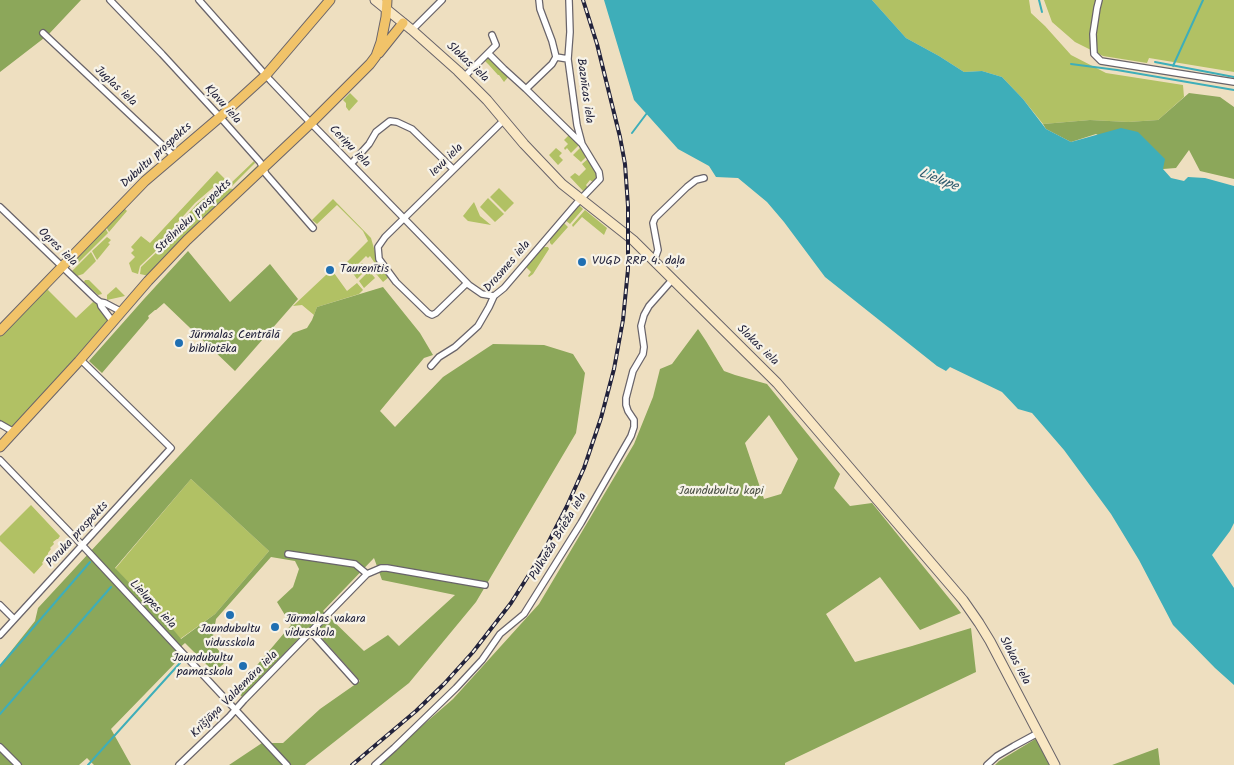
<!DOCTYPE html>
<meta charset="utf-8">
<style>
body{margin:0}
canvas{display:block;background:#eedfc0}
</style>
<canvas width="1234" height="765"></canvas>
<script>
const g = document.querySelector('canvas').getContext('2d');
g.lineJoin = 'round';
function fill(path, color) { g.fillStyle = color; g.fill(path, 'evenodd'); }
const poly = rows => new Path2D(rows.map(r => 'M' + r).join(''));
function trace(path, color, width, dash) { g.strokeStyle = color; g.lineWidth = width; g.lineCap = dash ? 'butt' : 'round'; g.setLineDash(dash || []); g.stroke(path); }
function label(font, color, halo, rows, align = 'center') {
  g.font = font + ' Kalam,sans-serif'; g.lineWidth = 4.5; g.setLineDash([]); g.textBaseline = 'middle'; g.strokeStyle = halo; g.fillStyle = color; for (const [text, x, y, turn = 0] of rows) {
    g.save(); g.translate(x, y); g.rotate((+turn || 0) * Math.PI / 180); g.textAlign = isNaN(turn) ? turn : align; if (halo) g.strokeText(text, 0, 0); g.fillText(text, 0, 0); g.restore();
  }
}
fill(poly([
 [872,0,1029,0,1031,13,1045,26,1071,55,1106,73,1183,85,1184,97,1158,120,1128,122,1090,120,1043,124,1023,99,1002,77,982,71,964,72,939,56,906,38],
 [1044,0,1234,0,1234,72,1149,58,1147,63,1103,56,1075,42,1052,22],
 [489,58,491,59,509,76,504,82,499,75,498,75,489,65,485,61,487,59],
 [350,93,358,101,349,111,346,107,346,103,343,100],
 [569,135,579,145,571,153,567,148,565,150,564,148,568,144,564,140],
 [581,147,587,156,581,162,573,155],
 [556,148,562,153,559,156,563,160,558,165,549,155],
 [589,158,596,171,597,176,593,182,590,180,586,185,588,188,584,192,570,177,575,173,579,176,586,169,582,164],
 [254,161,255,163,232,186,220,184,216,185,195,203,177,223,159,248,140,266,138,274,132,272,129,263,135,257,131,253,134,250,131,247,141,236,150,243,217,171,230,184],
 [257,166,257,169,149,276,140,274,141,267,160,249,178,225,197,204,218,187,233,189],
 [499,188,514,203,505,212,490,197],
 [488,198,504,214,495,222,480,207],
 [333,199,371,238,378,262,389,277,383,282,372,269,376,265,370,256,368,258,366,256,351,271,345,264,368,241,363,231,337,205,317,224,312,220],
 [474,202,480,216,491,225,468,221,463,216],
 [579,205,583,209,570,224,565,220],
 [123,207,127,211,109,232,105,225],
 [585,210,607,228,604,235,582,217,573,227,572,225],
 [563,222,568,227,552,245,550,243,550,238],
 [104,226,108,233,73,268,69,263],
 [107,237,111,240,108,243,110,244,97,260,92,251],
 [544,247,548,247,549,249,533,274,529,277,528,276,531,272,527,268,527,265,541,248],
 [91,252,96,261,83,274,77,276,72,271],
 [362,263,367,269,357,279,352,272],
 [328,270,332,275,334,273,347,291,357,283,363,290,359,294,317,307,314,315,302,305,293,306,327,274,326,272],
 [369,271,375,278,364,288,359,281],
 [85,280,89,280,101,292,102,294,98,295,84,282],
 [50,285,48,290,76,318,93,302,96,303,108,319,108,324,15,427,6,425,0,421,0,336,45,288],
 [116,287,125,296,107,300,107,295],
 [191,479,269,551,215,614,180,639,167,622,115,569],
 [31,505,60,536,58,539,57,539,53,542,54,544,50,548,51,549,48,553,48,554,42,563,43,564,34,574,0,541,0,536]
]), '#b1c164');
fill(poly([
 [0,0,81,0,48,35,0,72],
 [1189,93,1220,97,1234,107,1234,179,1200,171,1189,150,1176,168,1163,169,1096,134,1071,142,1046,129,1043,124,1090,120,1128,122,1158,120],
 [188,251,230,302,270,264,298,299,235,371,164,303,156,310,155,310,148,316,149,318,102,373,89,361,144,299],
 [383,287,420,333,433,355,424,358,380,411,395,427,443,377,493,344,544,345,573,354,585,373,576,433,476,602,409,683,305,765,229,765,262,743,283,743,320,709,360,681,311,626,242,697,236,690,291,625,277,602,293,587,299,569,295,561,271,557,216,619,212,642,227,661,214,672,185,643,175,652,180,658,111,729,131,765,94,765,87,758,79,765,0,765,0,665,35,621,38,608,293,333,307,328,312,320,317,307],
 [191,479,269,551,215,614,181,639,167,622,115,568],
 [374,558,382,580,455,595,399,646,388,635,364,651,323,611],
 [698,329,706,341,724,371,735,375,767,384,840,474,834,488,850,506,872,503,961,613,920,630,880,577,826,614,855,662,912,646,971,628,976,672,785,763,785,765,377,765,453,699,539,604,634,444,653,397,660,369,672,364],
 [769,415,798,459,781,494,764,499,745,443],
 [1037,738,1054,765,995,765,999,761],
 [1158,748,1160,765,1112,765]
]), '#8ca75a');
fill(poly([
 [604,0,872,0,906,38,939,56,964,72,982,71,1002,77,1023,99,1046,129,1071,142,1121,128,1138,132,1165,159,1163,169,1171,178,1184,181,1188,177,1205,178,1234,186,1234,523,1230,531,1212,555,1234,588,1234,685,1215,668,1173,625,1139,560,1111,514,1064,450,1032,413,1018,409,1002,392,950,367,946,371,937,366,825,277,784,222,767,202,738,178,716,177,709,166,678,149,634,100]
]), '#3eaeb9');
trace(poly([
 [1039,0,1042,12],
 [1155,62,1234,77],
 [1071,64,1117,70,1234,90],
 [1173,66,1203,0],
 [632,133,647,113],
 [0,666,90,562],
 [0,714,111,587],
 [88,765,180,663]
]), '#3eaeb9', 2);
const minor = poly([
 [110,0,162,54,220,117,260,162,266,174,313,228],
 [199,0,270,80,306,118,469,285,482,294,494,296],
 [539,0,540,9,552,41,556,57],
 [1099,0,1097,8,1093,34,1094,54,1101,61,1234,82],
 [412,30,442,0],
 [43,33,174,156],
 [488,53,504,69,526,89,582,144],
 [464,77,496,45,492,35],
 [526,89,552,64,556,57,568,59],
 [351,164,369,144,376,132,390,121,397,122,412,129,453,169],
 [0,207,96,299,100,302,105,303,122,312],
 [654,261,658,250,653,223,655,218,687,187,696,180,704,178],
 [467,283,436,313,432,315,428,313,396,282,379,259,378,247,385,237,504,120],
 [100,302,101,306,113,322],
 [431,366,439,357,455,347,478,326,489,307,494,296,504,288,576,204,600,179,599,172,582,144,577,125,568,59,570,32,569,0],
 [0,424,14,432],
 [0,460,82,545,287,765],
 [288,554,355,564,367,574,381,568,387,568,485,585],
 [0,605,14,619],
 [311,632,355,681],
 [0,635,171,448,80,359],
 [0,747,18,765],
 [179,765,229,717,244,700,367,574],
 [375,765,394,748,456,688,482,660,500,634,524,614,581,523,631,436,634,427,634,420,628,411,626,405,626,398,633,371,643,354,644,347,641,326,644,315,649,306,672,280],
 [987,765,997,756,1014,746,1038,733]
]);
const secondary = poly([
 [375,0,412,30,458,71,487,100,524,144,562,184,633,240,777,383,963,600,979,623,990,641,1055,765]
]);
const primary = poly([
 [379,53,403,23],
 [0,331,145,181,220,117,266,75,330,0],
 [0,447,79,361,148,281,187,240,311,123,370,64,376,56,381,42,386,17,387,0]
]);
trace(minor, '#69646a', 8);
trace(secondary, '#69646a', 11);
trace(primary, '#69646a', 11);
trace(minor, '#fff', 5.5);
trace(secondary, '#f9e7c3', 9);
trace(primary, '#f1c369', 9);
const rail = poly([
 [352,765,416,711,444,684,473,652,511,603,544,551,567,506,584,468,601,418,614,369,623,320,628,269,628,206,625,164,620,137,597,44,583,0]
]);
trace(rail, '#22223b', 4);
trace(rail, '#f7f3e8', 2, [5.5]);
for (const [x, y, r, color] of [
 [582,262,5,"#1f6fb2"],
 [330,270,5,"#1f6fb2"],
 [179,343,5,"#1f6fb2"],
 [230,615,5,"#1f6fb2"],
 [275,627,5,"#1f6fb2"],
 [243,666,5,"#1f6fb2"]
]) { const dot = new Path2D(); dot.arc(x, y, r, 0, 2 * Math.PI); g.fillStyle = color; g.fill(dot); trace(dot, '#f7f3e8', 2); }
label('12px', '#22223b', '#f7f3e8', [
 ["Slokas iela",467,63,43],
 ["Juglas iela",115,87,43],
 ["Baznīcas iela",584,91,82],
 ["Kļavu iela",222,105,48],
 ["Ceriņu iela",349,147,46],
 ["Dubultu prospekts",157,156,-42],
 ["Ievu iela",447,161,-45],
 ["Strēlnieku prospekts",194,217,-44],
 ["Ogres iela",57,248,44],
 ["Drosmes iela",508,267,-49],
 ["Slokas iela",757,346,44],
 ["Poruka prospekts",78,535,-47],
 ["Pulkveža Brieža iela",559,537,-59],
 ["Lielupes iela",152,605,47],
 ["Slokas iela",1014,661,62],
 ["Krišjāņa Valdemāra iela",235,695,-45]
]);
label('12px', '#22223b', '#f7f3e8', [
 ["VUGD RRP 4. daļa",592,262],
 ["Taurenītis",340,270],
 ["Jūrmalas Centrālā",189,336],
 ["bibliotēka",189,350],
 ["Jūrmalas vakara",285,620],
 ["vidusskola",285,634],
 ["Jaundubultu",230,630,"center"],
 ["vidusskola",230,644,"center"],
 ["Jaundubultu",233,659,"right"],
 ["pamatskola",233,673,"right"]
], 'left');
label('12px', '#4d5247', '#f7f3e8', [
 ["Jaundubultu kapi",721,492]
]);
label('italic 14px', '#2d5a6d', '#f7f3e8', [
 ["Lielupe",938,181,21]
]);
</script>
